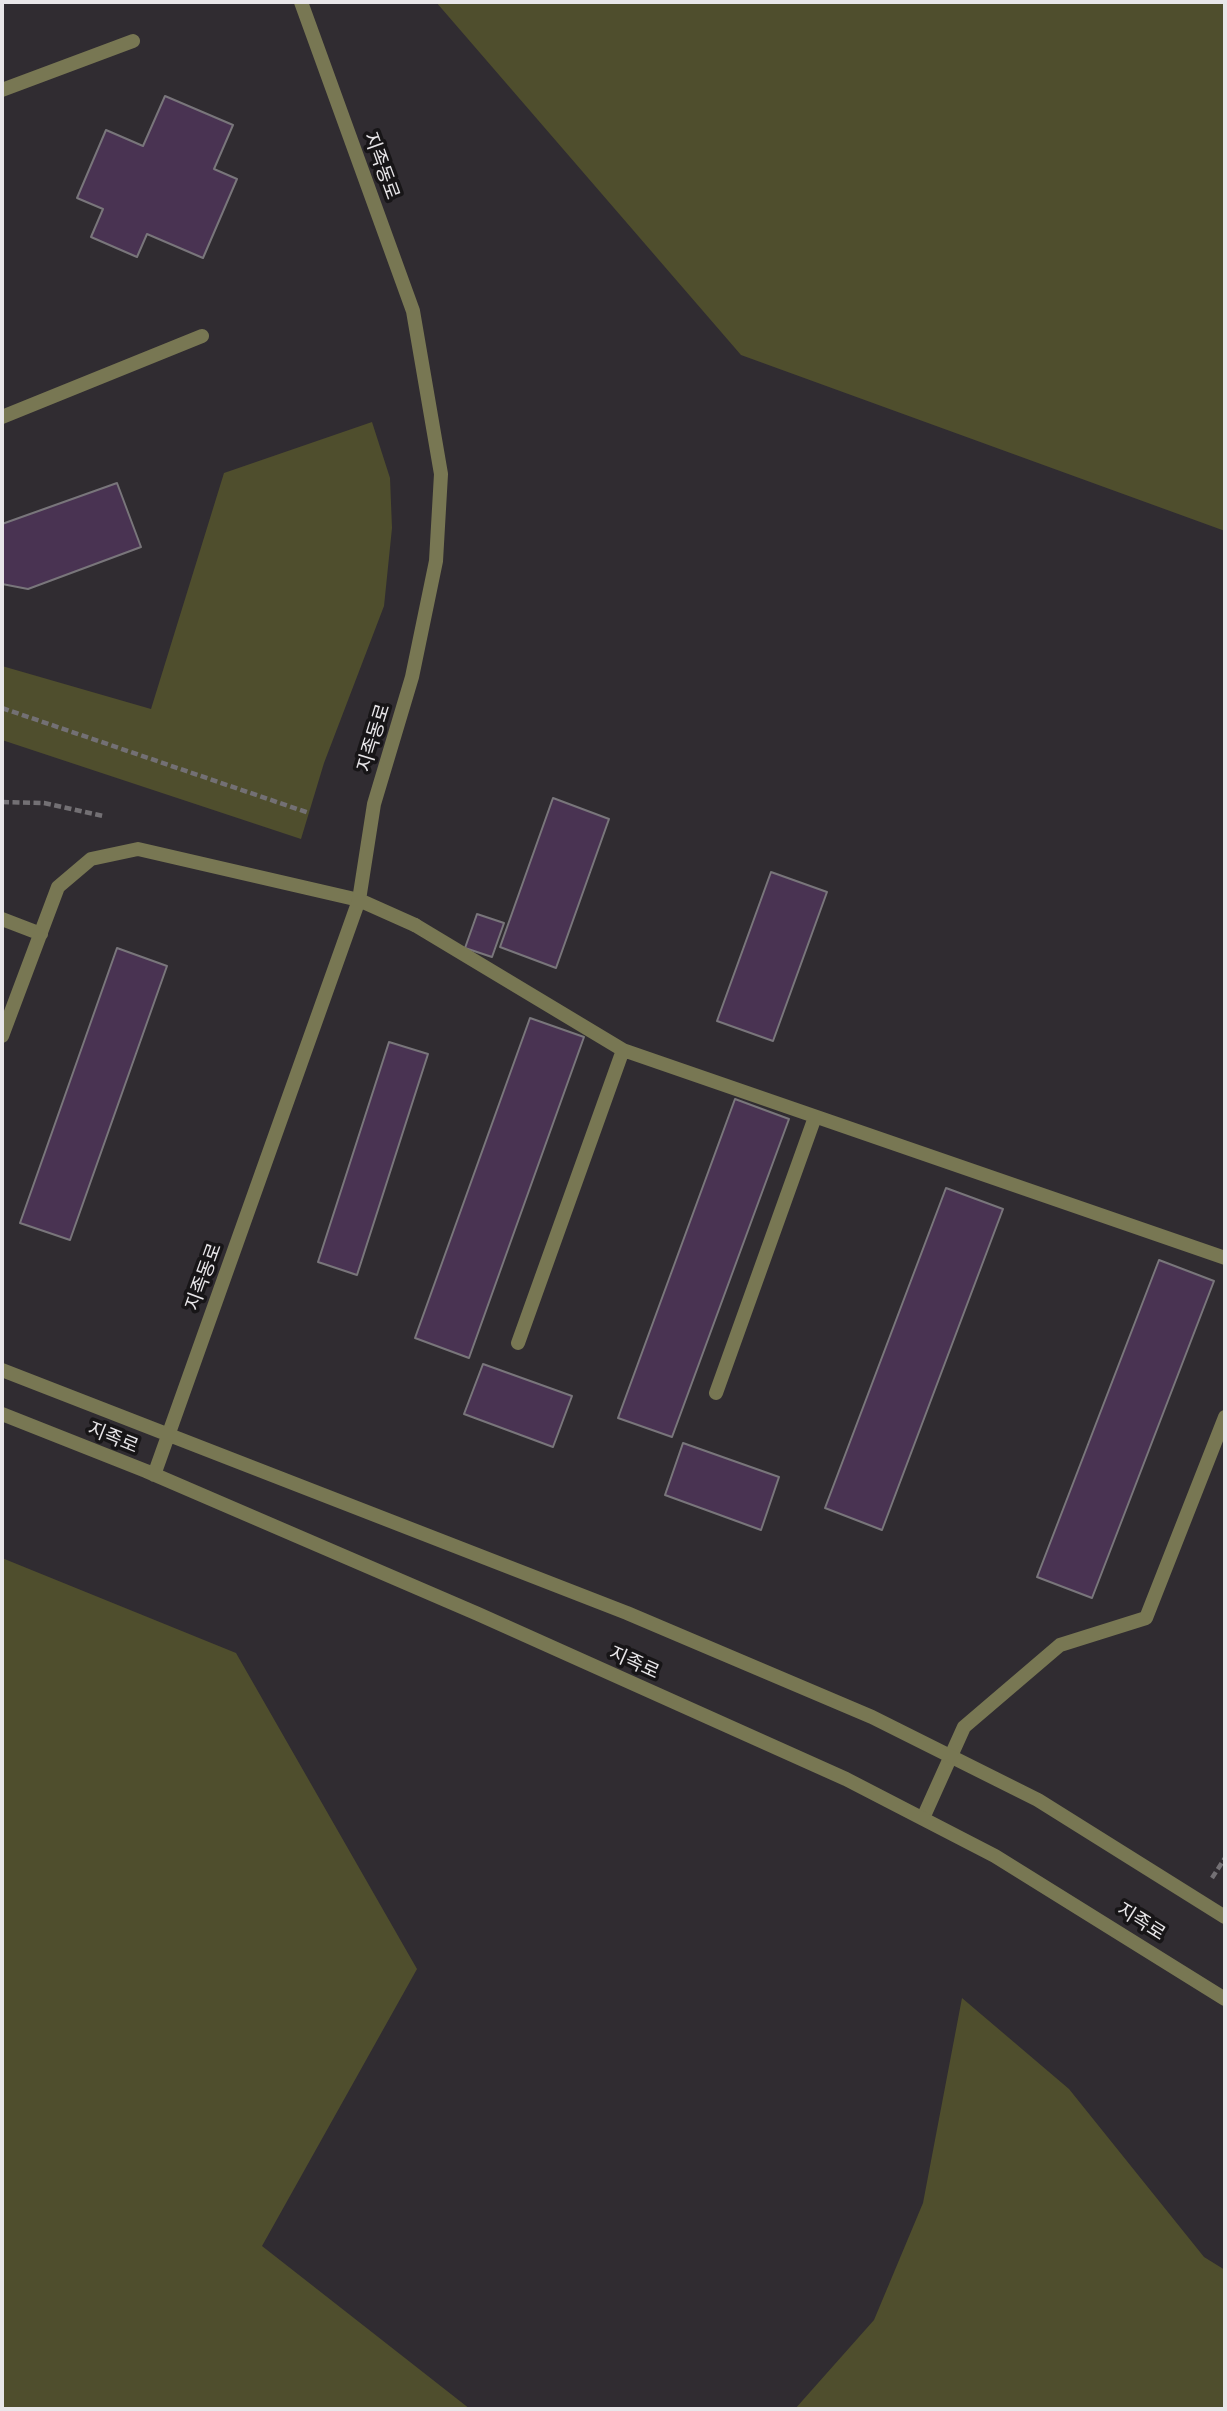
<!DOCTYPE html>
<meta charset="utf-8">
<style>
body{margin:0}
#map{position:relative;width:1227px;height:2411px;overflow:hidden;background:#302c31;font-family:Montserrat,sans-serif}
canvas{display:block}
.frame{position:absolute;inset:0;border:4px solid #e8e6e9;pointer-events:none}
</style>
<div id="map">
<canvas width="1227" height="2411"></canvas>
<div class="frame"></div>
</div>
<script>
const g = document.querySelector('canvas').getContext('2d');
g.lineJoin = 'round';
function fill(path, color) { g.fillStyle = color; g.fill(path, 'evenodd'); }
const poly = rows => new Path2D(rows.map(r => 'M' + r).join(''));
function trace(path, color, width, dash) { g.strokeStyle = color; g.lineWidth = width; g.lineCap = dash ? 'butt' : 'round'; g.setLineDash(dash || []); g.stroke(path); }
function label(font, color, halo, rows, align = 'center') {
  g.font = font + ' Montserrat,"Noto Sans KR",sans-serif'; g.lineWidth = 7; g.setLineDash([]); g.textBaseline = 'middle'; g.strokeStyle = halo; g.fillStyle = color; for (const [text, x, y, turn = 0] of rows) {
    g.save(); g.translate(x, y); g.rotate((+turn || 0) * Math.PI / 180); g.textAlign = isNaN(turn) ? turn : align; if (halo) g.strokeText(text, 0, 0); g.fillText(text, 0, 0); g.restore();
  }
}
fill(poly([
 [436,2,1225,2,1225,531,741,355],
 [372,422,390,478,392,528,384,606,324,763,301,839,2,740,2,666,151,709,224,473],
 [2,1558,236,1653,417,1969,262,2246,470,2409,2,2409],
 [962,1998,1069,2089,1204,2257,1225,2270,1225,2409,795,2409,874,2320,923,2203]
]), '#4f4e2d');
const building = poly([
 [165,96,233,125,214,169,237,179,203,258,147,234,137,257,91,237,103,209,77,198,106,130,143,146,165,96],
 [117,483,141,547,28,589,2,584,2,524,117,483],
 [553,798,609,819,556,968,500,947,553,798],
 [771,872,827,892,773,1041,717,1021,771,872],
 [477,914,504,923,492,957,465,948,477,914],
 [117,948,167,966,70,1240,20,1223,117,948],
 [530,1018,584,1037,469,1358,415,1338,530,1018],
 [389,1042,428,1054,357,1275,318,1262,389,1042],
 [735,1099,789,1119,672,1437,618,1418,735,1099],
 [946,1188,1003,1209,882,1530,825,1508,946,1188],
 [1159,1260,1214,1281,1092,1598,1037,1577,1159,1260],
 [483,1364,572,1396,553,1447,464,1414,483,1364],
 [683,1443,779,1477,761,1530,665,1495,683,1443]
]);
fill(building, '#493352');
trace(building, '#79767b', 2);
trace(poly([
 [2,708,309,813],
 [2,802,44,803,103,816],
 [1212,1878,1225,1858]
]), '#737074', 4.5, [7, 3.5]);
trace(poly([
 [2,90,133,41],
 [2,417,202,336],
 [2,919,41,934],
 [415,925,623,1050,1225,1258],
 [2,1036,58,887,91,859,138,849,359,900],
 [518,1343,623,1050],
 [716,1393,815,1117],
 [923,1818,964,1727,1060,1645,1146,1618,1225,1417]
]), '#787753', 14);
trace(poly([
 [359,900,415,925],
 [2,1370,627,1613,872,1717,1038,1800,1225,1917],
 [2,1414,146,1471,478,1614,846,1779,995,1856,1225,1999],
 [154,1475,359,900,374,804,412,677,436,561,441,474,413,311,301,2]
]), '#787753', 14);
label('19px', '#e8e6e9', '#171517', [
 ["지족동로",381,166,70],
 ["지족동로",374,738,-73],
 ["지족동로",204,1277,-70],
 ["지족로",113,1438,22],
 ["지족로",634,1663,24],
 ["지족로",1141,1922,32]
]);
</script>
